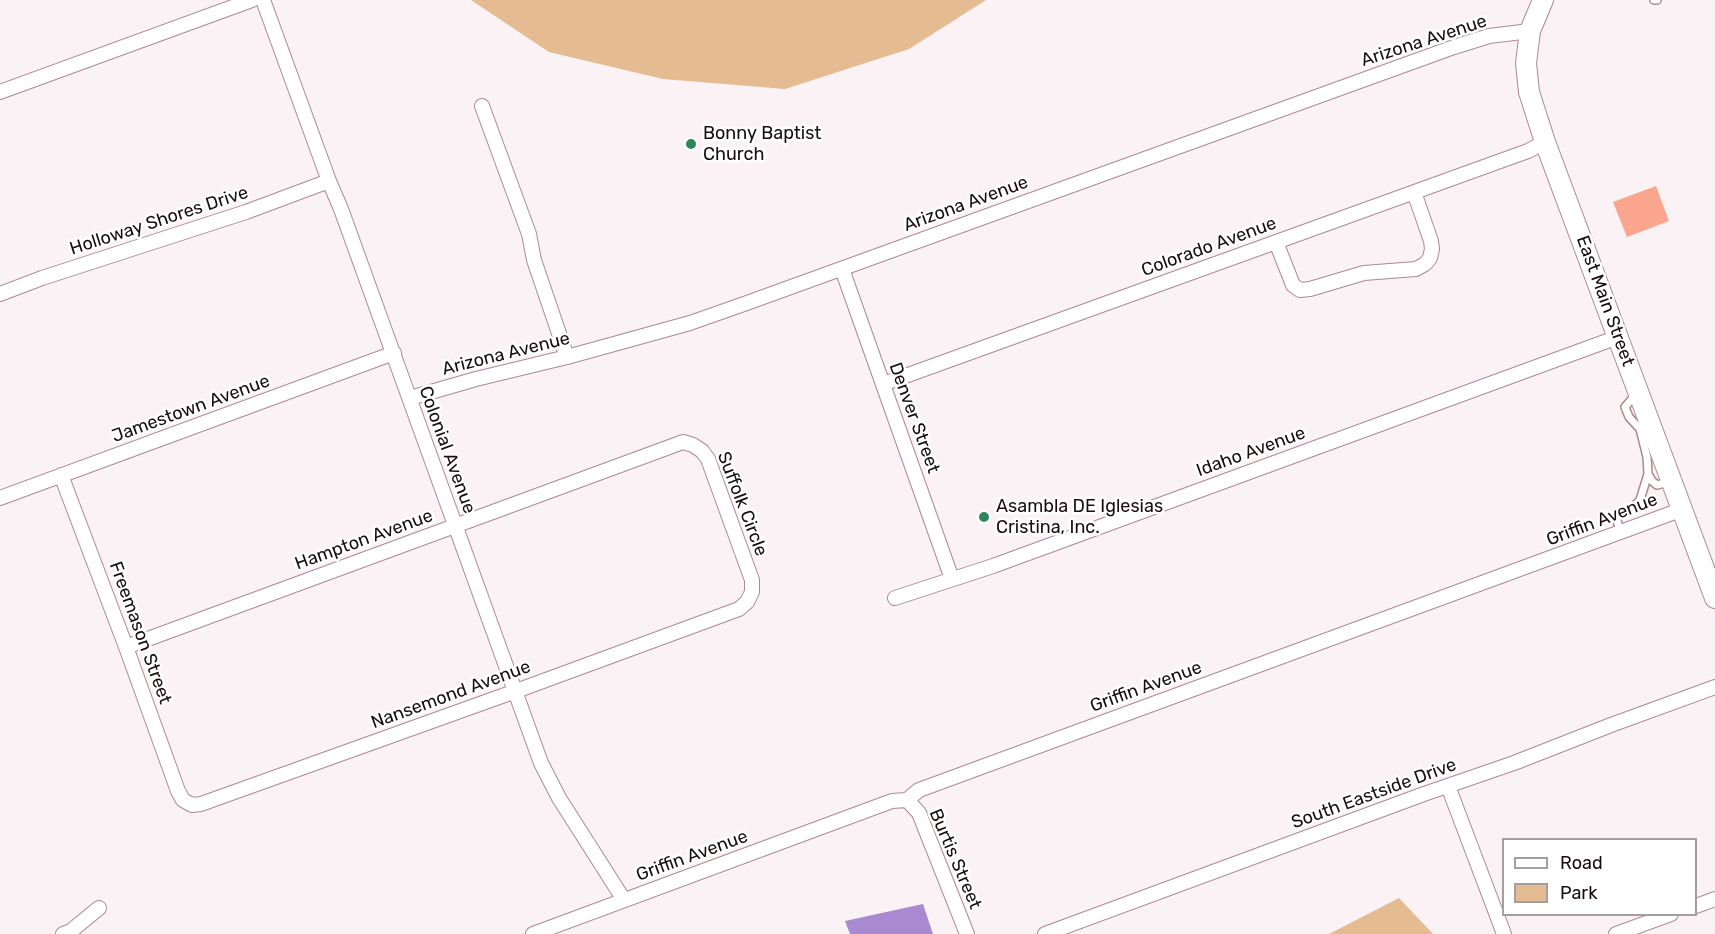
<!DOCTYPE html>
<style>
body{margin:0}
#map{position:relative;width:1715px;height:934px;overflow:hidden;background:#faf2f4;font-family:Rubik,sans-serif}
canvas{display:block}
.legend{position:absolute;left:1502px;top:838px;width:195px;height:78px;box-sizing:border-box;background:#fff;border:2px solid #a39e9f;margin:0;padding:8px 10px;list-style:none;font-size:18px;color:#180c0e}
.legend li{display:flex;align-items:center;gap:12px;height:30px}
.legend b{width:30px;border:2px solid #a39e9f}
</style>
<div id="map">
<canvas width="1715" height="934"></canvas>
<ul class="legend">
<li><b style="height:8px;background:#fff"></b>Road</li>
<li><b style="height:16px;background:#e5bb91"></b>Park</li>
</ul>
</div>
<script>
const g = document.querySelector('canvas').getContext('2d');
g.lineJoin = 'round';
function fill(path, color) { g.fillStyle = color; g.fill(path, 'evenodd'); }
const poly = rows => new Path2D(rows.map(r => 'M' + r).join(''));
function trace(path, color, width, dash) { g.strokeStyle = color; g.lineWidth = width; g.lineCap = dash ? 'butt' : 'round'; g.setLineDash(dash || []); g.stroke(path); }
function label(font, color, halo, rows, align = 'center') {
  g.font = font + ' Rubik,sans-serif'; g.lineWidth = 5; g.setLineDash([]); g.textBaseline = 'middle'; g.strokeStyle = halo; g.fillStyle = color; for (const [text, x, y, turn = 0] of rows) {
    g.save(); g.translate(x, y); g.rotate((+turn || 0) * Math.PI / 180); g.textAlign = isNaN(turn) ? turn : align; if (halo) g.strokeText(text, 0, 0); g.fillText(text, 0, 0); g.restore();
  }
}
fill(poly([
 [471,0,986,0,909,49,785,89,663,79,549,52],
 [1399,898,1433,934,1329,934]
]), '#e5bb91');
fill(poly([
 [923,904,933,934,850,934,845,921]
]), '#a989d0');
fill(poly([
 [1656,186,1669,221,1627,237,1613,202]
]), '#fba58e');
const lane = poly([
 [1654,0,1657,0],
 [1637,393,1625,407,1629,417,1640,429,1647,457,1648,474,1652,481,1657,485,1669,482],
 [1621,532,1617,521,1617,517,1634,506,1640,500,1648,474]
]);
const street = poly([
 [263,0,329,181,341,209,541,763,559,798,624,900],
 [0,92,252,0],
 [482,106,529,234,534,260,567,357],
 [1276,242,1293,285,1300,290,1310,289,1364,273,1416,269,1425,264,1430,258,1432,249,1431,241,1414,192],
 [842,269,952,579],
 [0,294,42,278,246,212,329,181],
 [883,384,1528,151,1545,142],
 [410,398,476,379,567,357,690,323,744,304,1454,47,1489,36,1530,31],
 [61,475,126,647,178,791,183,800,192,805,201,804,516,691,739,609,747,602,752,592,752,580,708,459,702,451,693,445,683,442,126,647],
 [0,498,394,353],
 [895,598,993,566,1618,337],
 [1448,786,1504,934],
 [907,800,919,813,967,934],
 [1696,906,1715,899],
 [63,934,71,931,99,908],
 [533,934,892,801,907,800,919,790,1683,509],
 [1045,934,1424,794,1514,763,1611,725,1715,687],
 [1616,934,1671,914]
]);
const secondary = poly([
 [1543,0,1530,31,1526,63,1529,92,1545,142,1715,598]
]);
trace(lane, '#ac8a90', 10);
trace(street, '#ac8a90', 16);
trace(secondary, '#ac8a90', 22);
trace(lane, '#fff', 7);
trace(street, '#fff', 14);
trace(secondary, '#fff', 20);
for (const [x, y, r, color] of [
 [691,144,6,"#2f865a"],
 [984,517,6,"#2f865a"]
]) { const dot = new Path2D(); dot.arc(x, y, r, 0, 2 * Math.PI); g.fillStyle = color; g.fill(dot); trace(dot, '#fff', 2); }
label('18px', '#180c0e', '#fff', [
 ["Arizona Avenue",1424,41,-18],
 ["Arizona Avenue",966,204,-20],
 ["Holloway Shores Drive",159,221,-18],
 ["Colorado Avenue",1209,247,-20],
 ["East Main Street",1605,301,70],
 ["Arizona Avenue",506,354,-14],
 ["Jamestown Avenue",191,409,-20],
 ["Denver Street",914,418,70],
 ["Colonial Avenue",447,450,70],
 ["Idaho Avenue",1251,452,-20],
 ["Suffolk Circle",742,504,69],
 ["Griffin Avenue",1602,520,-21],
 ["Hampton Avenue",364,540,-20],
 ["Freemason Street",140,633,70],
 ["Griffin Avenue",1146,687,-20],
 ["Nansemond Avenue",451,695,-20],
 ["South Eastside Drive",1374,794,-20],
 ["Griffin Avenue",692,856,-20],
 ["Burtis Street",955,859,67]
]);
label('18px', '#180c0e', '#fff', [
 ["Bonny Baptist",703,134],
 ["Church",703,155],
 ["Asambla DE Iglesias",996,507],
 ["Cristina, Inc.",996,528]
], 'left');
</script>
